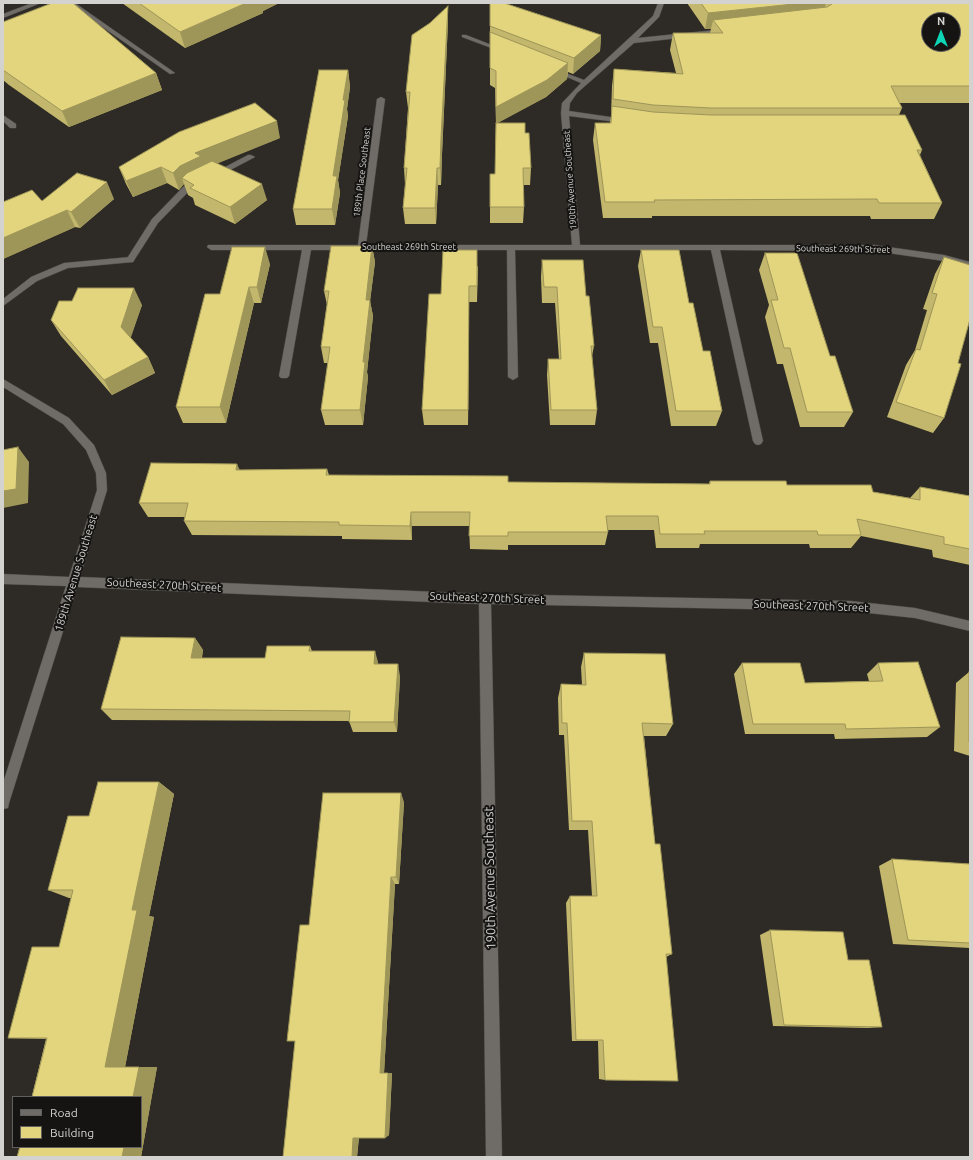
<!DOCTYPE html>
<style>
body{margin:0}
#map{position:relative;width:973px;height:1160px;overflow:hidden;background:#2e2b26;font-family:Ubuntu,sans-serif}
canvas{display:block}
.frame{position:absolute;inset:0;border:4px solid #d4d2cf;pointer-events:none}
.legend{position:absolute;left:12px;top:1096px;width:130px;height:52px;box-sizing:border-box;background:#151412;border:1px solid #61605e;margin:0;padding:5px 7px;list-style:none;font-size:12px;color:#d4d2cf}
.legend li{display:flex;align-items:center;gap:8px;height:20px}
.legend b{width:20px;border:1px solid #61605e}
.north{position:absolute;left:921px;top:12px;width:40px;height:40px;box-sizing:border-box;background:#151412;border:1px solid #61605e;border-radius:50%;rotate:0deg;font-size:11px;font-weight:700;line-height:16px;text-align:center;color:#d4d2cf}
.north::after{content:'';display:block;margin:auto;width:14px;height:18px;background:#0dd5b5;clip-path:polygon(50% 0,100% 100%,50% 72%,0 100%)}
</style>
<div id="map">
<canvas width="973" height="1160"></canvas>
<div class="frame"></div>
<ul class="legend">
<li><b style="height:5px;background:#6f6b66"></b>Road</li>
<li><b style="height:11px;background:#e2d57d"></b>Building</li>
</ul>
<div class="north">N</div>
</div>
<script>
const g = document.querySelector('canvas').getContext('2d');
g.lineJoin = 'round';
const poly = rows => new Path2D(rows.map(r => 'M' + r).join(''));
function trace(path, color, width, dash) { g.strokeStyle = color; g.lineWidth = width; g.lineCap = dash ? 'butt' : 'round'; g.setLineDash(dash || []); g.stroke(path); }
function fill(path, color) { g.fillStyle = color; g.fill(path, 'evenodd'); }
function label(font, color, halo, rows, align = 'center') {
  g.font = font + ' Ubuntu,sans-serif'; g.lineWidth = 4; g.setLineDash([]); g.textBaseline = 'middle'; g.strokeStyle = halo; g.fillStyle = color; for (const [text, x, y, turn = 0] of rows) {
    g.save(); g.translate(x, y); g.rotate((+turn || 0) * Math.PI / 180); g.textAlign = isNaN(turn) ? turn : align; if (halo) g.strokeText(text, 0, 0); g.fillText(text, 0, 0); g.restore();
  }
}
const service = poly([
 [248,155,251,155,255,157,217,177,214,177,210,175,248,155],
 [196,180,199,180,203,182,192,188,158,223,133,262,127,262,126,260,152,219,186,184,196,180]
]);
const minor = poly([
 [32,3,41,3,3,18,3,14,32,3],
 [68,3,75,3,175,73,170,74,68,3],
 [658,3,664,3,659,17,638,38,725,29,728,31,725,33,634,43,577,93,570,103,569,111,624,119,628,121,624,123,569,116,580,245,874,245,944,255,970,262,970,268,944,261,874,251,720,250,763,441,761,444,758,445,755,444,753,441,711,250,515,250,518,377,513,380,508,377,507,250,311,250,289,376,287,378,281,378,279,376,302,250,211,250,207,247,208,245,358,245,377,99,381,97,385,99,366,245,572,245,561,113,562,103,581,83,550,70,555,69,584,80,653,16,658,3],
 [462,35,466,35,507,51,502,52,462,37,462,35],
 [3,115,16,124,16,128,10,128,3,121,3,115],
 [130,257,133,258,134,260,133,262,68,268,37,281,3,306,3,299,31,277,64,263,130,257],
 [3,379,69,418,94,445,106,473,107,490,80,577,485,594,850,601,915,608,970,621,970,631,915,618,850,611,491,604,502,1157,486,1157,479,604,77,587,9,803,8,808,3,809,3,783,66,586,3,584,3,574,69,577,97,490,96,473,86,450,63,424,3,387,3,379]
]);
trace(service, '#4b4945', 1);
trace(minor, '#4b4945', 1);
fill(service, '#6f6b66');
fill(minor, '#6f6b66');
fill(poly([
 [122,3,279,3,263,11,263,13,185,48],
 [490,3,601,35,600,51,573,74,568,72,567,79,546,97,497,123,525,133,531,168,530,185,523,185,524,207,523,223,490,223,490,174,495,174,496,124,495,88,490,85],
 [687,3,970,3,970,103,899,103,902,108,899,115,922,150,920,155,942,203,934,219,871,219,870,216,652,216,652,218,603,218,593,140,595,123,610,123,611,116,612,86,614,69,676,73,670,50,673,33,710,33,711,29,705,29],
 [448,6,448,22,442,154,441,185,438,185,436,224,405,224,403,208,405,185,404,168,408,108,406,92,430,23],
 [3,22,156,73,162,90,69,127,9,85,3,80],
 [348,70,350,87,347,109,348,116,338,180,340,193,335,225,296,225,293,209],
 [280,138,217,163,267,200,235,224,195,205,193,198,188,195,184,184,179,190,167,183,133,197,126,184,119,167],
 [114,199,80,228,75,227,3,259,3,202],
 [372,246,375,262,370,301,373,316,367,372,368,377,363,425,325,425,321,410,328,363,324,363,321,347,327,305,324,291],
 [641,250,689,303,703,351,722,411,716,426,671,426,658,343,650,343,638,266],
 [765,253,830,356,853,412,844,427,800,427,783,364,777,364,765,317,769,305,759,270],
 [944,257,944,418,933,433,887,417,906,365,915,350,927,310,923,309,935,274],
 [542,260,586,296,594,346,592,356,597,410,595,425,550,425,547,375,548,359,559,359,555,303,542,303,541,277],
 [270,264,261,303,254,303,226,423,183,423,176,407,220,294],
 [478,266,477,302,469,302,468,425,424,425,422,410,441,294],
 [142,305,130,338,148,357,155,373,112,395,61,336,51,320],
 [327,469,329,475,508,482,709,484,710,481,787,485,873,492,910,498,920,487,970,496,970,565,933,557,932,550,861,536,851,548,810,548,809,544,700,544,699,548,656,548,654,530,608,530,608,532,605,545,508,545,508,550,470,549,469,526,412,526,412,540,342,539,342,536,192,535,184,521,185,517,148,517,139,503,240,470],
 [195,638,203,650,202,658,265,658,310,646,312,651,378,662,378,664,400,676,397,732,353,732,349,721,112,720,101,709],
 [584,653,673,724,666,736,644,736,655,844,672,954,666,957,605,1080,599,1079,598,1041,572,1041,566,903,570,896,592,896,588,830,569,830,564,735,559,735,558,698,561,684,582,685,581,667],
 [742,663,805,683,869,681,867,674,878,663,940,727,927,737,835,739,834,734,745,734,734,674],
 [969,672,970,672,970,756,954,751,956,683],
 [159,782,174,794,149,916,154,917,125,1067,157,1067,141,1157,17,1157,46,1039,8,1038,59,947,71,898,69,898,48,890,89,816],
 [404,802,399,884,395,884,384,1073,392,1073,389,1135,385,1138,359,1138,357,1157,283,1157,295,1041,287,1041],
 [892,859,970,864,970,948,893,944,879,866],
 [770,930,848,960,882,1027,868,1028,773,1026,760,935]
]), '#c2b76c');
fill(poly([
 [246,3,279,3,263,11,263,13,185,48,180,32],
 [803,3,826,3,822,17,713,20,711,29,705,29,708,13],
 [448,6,448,22,442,154,441,185,440,168,441,138],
 [601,35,600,51,573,74,574,58],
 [568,63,567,79,546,97,496,124,496,107],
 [348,70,350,87,347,109,348,116,338,180,340,193,335,225,332,209,333,176,343,100],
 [156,73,162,90,69,127,62,111],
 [277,121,280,138,182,178,184,184,179,190,173,173,180,166,195,153],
 [161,167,167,183,133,197,126,181],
 [437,168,438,185,436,224,435,208],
 [107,182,114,199,80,228,71,212],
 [262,184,267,200,235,224,230,207],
 [67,210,75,227,3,259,3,238],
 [372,246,375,262,370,301,373,316,367,372,368,377,363,425,360,410,363,362,366,300],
 [265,247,270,264,261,303,257,287],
 [469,286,469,302,468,425,468,410],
 [249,287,254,303,226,423,220,407],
 [134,288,142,305,129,343,121,327],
 [148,357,155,373,112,395,104,380],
 [18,447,29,462,28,503,3,508,3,491],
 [237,464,244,479,236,470],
 [411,512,412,526,412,540,410,526],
 [195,638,203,650,199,670,191,658],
 [375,651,378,662,377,676,374,664],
 [398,664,400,676,397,732,394,722],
 [159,782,174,794,149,916,154,917,125,1067,105,1067,132,910],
 [401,793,404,802,399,884,396,877],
 [391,877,395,884,384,1073,380,1073],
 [139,1067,157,1067,141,1157,122,1157,124,1147,141,1147,141,1097,133,1097],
 [388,1073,392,1073,389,1135,385,1138],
 [359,1135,357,1157,352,1157,353,1138]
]), '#9e9558');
const building = poly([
 [52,3,73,3,156,73,62,111,3,70,3,22,52,3],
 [139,3,246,3,180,32,139,3],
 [490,3,504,3,601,35,574,58,490,26,490,3],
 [701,3,803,3,708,13,701,3],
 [830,3,970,3,970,86,891,86,902,108,711,108,653,105,613,99,614,69,683,74,673,33,723,33,713,20,827,7,832,4,830,3],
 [929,20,953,20,953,44,929,44,929,20],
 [448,6,441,138,440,168,437,168,435,208,403,208,407,168,404,168,410,92,406,92,412,35,430,23,448,6],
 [490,32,568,63,547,80,496,107,496,71,490,68,490,32],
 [319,70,348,70,343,100,345,100,333,176,337,176,332,209,293,209,319,70],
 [255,103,277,121,195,153,201,156,180,166,173,173,161,167,126,181,119,167,179,132,255,103],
 [612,106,653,112,711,115,905,115,922,150,917,150,942,203,879,203,877,199,654,200,655,202,605,202,595,123,611,123,612,106],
 [496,123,525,123,525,133,529,133,531,168,523,168,524,207,490,207,490,174,495,174,496,123],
 [212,161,262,184,230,207,190,188,194,185,182,178,187,173,212,161],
 [77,173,107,182,71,212,67,210,3,238,3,202,32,190,42,201,77,173],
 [331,246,372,246,366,300,370,300,363,362,365,362,360,410,321,410,330,347,321,347,329,291,324,291,331,246],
 [232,247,265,247,257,287,249,287,220,407,176,407,205,294,220,294,232,247],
 [443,250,477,250,477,286,469,286,468,410,422,410,429,294,441,294,443,250],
 [641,250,679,250,689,303,693,303,703,351,710,351,722,411,676,411,662,327,653,327,641,250],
 [765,253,797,253,830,356,835,356,853,412,807,412,790,348,784,348,771,300,778,300,765,253],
 [944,257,970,265,970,319,958,363,961,364,944,418,896,402,916,349,920,350,937,294,932,293,944,257],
 [542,260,583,260,586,296,589,296,594,346,591,346,597,410,551,410,548,359,561,359,557,287,544,287,542,260],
 [78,288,134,288,121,327,148,357,104,380,51,320,59,301,72,301,78,288],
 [18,447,16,489,3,491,3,450,18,447],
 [151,463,237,464,236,470,327,469,326,475,508,476,508,482,710,484,710,481,786,481,787,485,871,485,873,492,920,500,920,487,970,496,970,549,944,544,944,537,857,519,861,535,818,535,817,531,704,531,705,534,660,534,658,516,606,516,608,532,508,532,508,536,469,536,470,512,411,512,410,526,339,525,339,522,184,521,188,503,139,503,151,463],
 [121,637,195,638,191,658,265,658,267,646,310,646,309,651,375,651,374,664,398,664,394,722,349,722,350,711,101,709,121,637],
 [584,653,665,654,673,724,642,723,655,844,660,844,672,954,666,954,678,1081,605,1080,603,1040,576,1040,570,896,597,896,592,821,572,821,567,723,562,723,561,684,586,685,584,653],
 [918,662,940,727,846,729,845,724,753,724,742,663,800,663,805,683,883,681,878,663,918,662],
 [969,672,970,672,970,742,969,742,969,672],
 [98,782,159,782,132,910,137,910,105,1067,139,1067,133,1097,32,1097,47,1038,8,1038,32,947,59,947,73,890,48,890,68,816,89,816,98,782],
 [323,793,401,793,396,877,391,877,380,1073,388,1073,385,1138,353,1138,352,1157,283,1157,295,1041,287,1041,300,925,309,925,323,793],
 [892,859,970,864,970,943,908,940,892,859],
 [770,930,843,932,848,960,869,960,882,1027,784,1025,770,930],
 [20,1147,124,1147,122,1157,17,1157,20,1147]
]);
fill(building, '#e2d57d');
trace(building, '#9e9558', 1);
label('9px', '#d4d2cf', '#151412', [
 ["189th Place Southeast",362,172,-83],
 ["190th Avenue Southeast",570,180,-94],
 ["Southeast 269th Street",409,247],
 ["Southeast 269th Street",843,249,1]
]);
label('11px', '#d4d2cf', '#151412', [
 ["189th Avenue Southeast",76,573,-73],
 ["Southeast 270th Street",164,585,3],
 ["Southeast 270th Street",487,598,2],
 ["Southeast 270th Street",811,606,2]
]);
label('13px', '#d4d2cf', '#151412', [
 ["190th Avenue Southeast",490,878,-91]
]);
</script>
